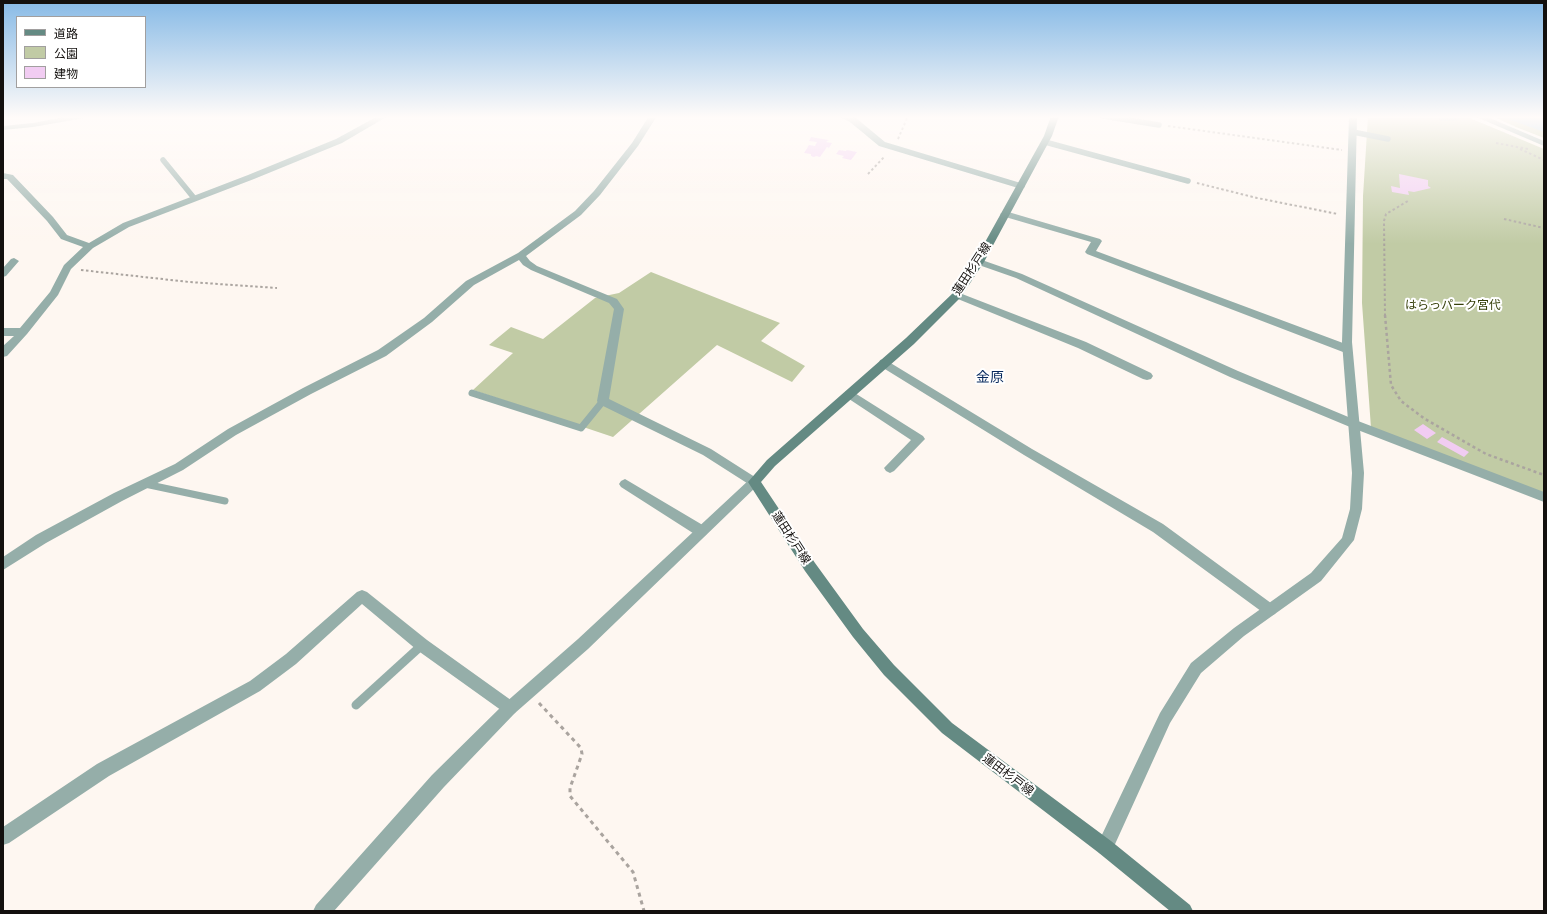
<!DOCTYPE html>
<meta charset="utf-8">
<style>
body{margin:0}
#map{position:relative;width:1547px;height:914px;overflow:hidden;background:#fef7f1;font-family:"Alegreya Sans","Noto Sans JP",sans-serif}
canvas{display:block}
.frame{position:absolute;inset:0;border:4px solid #13100e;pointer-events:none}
.legend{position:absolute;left:16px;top:16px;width:130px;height:72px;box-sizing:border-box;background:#fff;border:1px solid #a19f9f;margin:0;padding:5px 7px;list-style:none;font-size:12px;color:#13100e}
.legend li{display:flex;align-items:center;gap:8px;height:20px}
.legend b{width:20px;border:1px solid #a19f9f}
</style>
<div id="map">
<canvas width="1547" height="914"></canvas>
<div class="frame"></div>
<ul class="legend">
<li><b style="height:5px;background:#648a83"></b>道路</li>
<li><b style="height:11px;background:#c1cba5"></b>公園</li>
<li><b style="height:11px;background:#f1ccf2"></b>建物</li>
</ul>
</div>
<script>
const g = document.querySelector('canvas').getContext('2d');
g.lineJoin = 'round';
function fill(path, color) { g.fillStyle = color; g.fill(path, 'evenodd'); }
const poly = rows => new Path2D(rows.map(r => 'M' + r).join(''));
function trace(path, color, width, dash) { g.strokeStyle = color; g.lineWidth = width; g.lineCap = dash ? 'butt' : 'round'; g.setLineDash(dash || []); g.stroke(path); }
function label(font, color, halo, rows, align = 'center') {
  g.font = font + ' "Alegreya Sans","Noto Sans JP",sans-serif'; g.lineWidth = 4; g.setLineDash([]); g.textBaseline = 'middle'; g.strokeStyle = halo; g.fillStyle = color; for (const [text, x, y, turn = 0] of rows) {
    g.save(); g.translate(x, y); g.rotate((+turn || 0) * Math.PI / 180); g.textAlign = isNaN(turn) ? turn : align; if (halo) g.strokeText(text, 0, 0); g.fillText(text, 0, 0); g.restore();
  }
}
fill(poly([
 [1368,116,1465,116,1544,149,1544,494,1371,428,1362,303,1363,196],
 [1492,116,1544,116,1544,138,1516,127],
 [651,272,780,323,761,341,805,366,792,382,717,345,613,437,473,390,513,353,489,345,511,327,543,339,595,298,619,293]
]), '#c1cba5');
fill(poly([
 [1500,116,1529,116,1540,119,1541,116,1544,116,1544,132]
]), '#96c4e2');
fill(poly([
 [811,137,829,140,826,142,832,143,829,148,827,147,820,157,816,156,814,157,811,156,811,154,804,153,809,145,815,146,817,142,809,141],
 [839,150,846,151,847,150,857,152,851,160,842,158,844,156,836,154],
 [1399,174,1428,180,1428,186,1431,188,1414,192,1408,191,1409,195,1392,192,1391,186,1400,188],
 [1423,424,1436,433,1427,439,1414,430],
 [1442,437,1469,452,1464,457,1437,442]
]), '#f1ccf2');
trace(poly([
 [1168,126,1342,150],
 [898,139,908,116],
 [1496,143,1528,149],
 [1520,149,1544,160],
 [868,174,885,156],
 [1197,183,1257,198,1338,214],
 [1504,219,1544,228],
 [81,270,189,282,277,288],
 [1385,316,1384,221,1386,214,1408,201]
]), '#aaa49f', 2, [2.5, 2.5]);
trace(poly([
 [1385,315,1391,385,1401,401,1425,419,1486,454,1544,475]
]), '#aaa49f', 2.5, [3, 3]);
trace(poly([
 [539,703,581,748,582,754,570,788,570,796,633,872,644,911]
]), '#aaa49f', 3, [4, 4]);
trace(poly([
 [1103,116,1159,125],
 [1441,118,1455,118,1460,116],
 [1353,132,1388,139],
 [1045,142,1188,181],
 [163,160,194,198]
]), '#95aea9', 5.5);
trace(poly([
 [472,393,581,428,603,401],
 [145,484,225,501]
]), '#95aea9', 7);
trace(poly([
 [356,705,422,645]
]), '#95aea9', 9);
fill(poly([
 [70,116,88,116,84,118,33,127,3,130,3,126,33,123,70,116],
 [378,116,388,116,342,143,254,179,129,227,93,248,71,269,58,295,27,334,7,356,3,357,3,346,14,336,3,336,3,328,20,328,50,292,64,265,83,247,61,239,47,221,7,179,3,179,3,173,13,175,53,217,67,235,89,243,123,223,248,175,336,139,378,116],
 [649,116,657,116,638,146,600,195,581,215,526,256,530,261,537,266,617,299,624,309,609,399,711,449,758,479,760,482,758,485,754,487,750,485,703,455,599,404,597,401,614,309,609,303,531,270,523,265,519,260,474,285,432,322,386,356,311,394,236,435,183,470,122,501,46,543,3,570,3,557,36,535,114,493,175,464,228,429,303,388,378,350,424,318,466,281,518,253,575,211,594,191,632,143,649,116],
 [838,116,850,116,856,118,885,142,1024,184,1025,186,1024,188,1018,188,879,146,850,122,838,116],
 [1474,116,1485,116,1544,141,1544,146,1474,116],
 [1005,211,1100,239,1102,241,1096,251,1351,346,1352,349,1351,352,1347,353,1343,352,1087,254,1085,252,1091,242,1002,216,1000,214,1005,211],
 [14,258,19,261,6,276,3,277,3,268,11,259,14,258],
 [979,259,1022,274,1238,371,1358,421,1544,492,1544,502,1350,427,1230,377,1016,278,976,264,974,262,976,260,979,259],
 [957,292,1086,342,1151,373,1153,376,1151,379,1147,380,1143,379,1078,348,953,297,952,295,953,293,957,292],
 [884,359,1032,449,1163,524,1275,606,1277,610,1275,614,1270,616,1265,614,1153,532,1024,455,880,366,879,363,880,360,884,359],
 [850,390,923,436,925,439,894,471,890,473,886,471,884,468,911,440,846,397,844,394,846,391,850,390],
 [625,479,706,527,707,531,706,535,701,536,696,535,621,487,619,484,621,481,625,479],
 [362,590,367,592,427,640,515,703,518,708,515,713,510,715,505,713,417,650,362,604,296,664,260,691,109,776,9,843,3,845,3,827,97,764,250,681,286,654,357,592,362,590]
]), '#95aea9');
fill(poly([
 [1349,116,1357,116,1352,342,1364,473,1362,509,1354,540,1321,581,1244,636,1201,673,1170,723,1111,853,1105,855,1099,853,1097,847,1099,841,1160,713,1191,663,1234,628,1311,573,1342,538,1350,509,1352,473,1342,342,1349,116],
 [754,477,758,479,760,482,758,485,588,649,515,713,444,787,334,911,313,911,316,905,432,775,505,703,578,639,750,479,754,477]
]), '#95aea9');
fill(poly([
 [1051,116,1059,116,1052,136,984,262,961,297,914,344,775,466,761,482,815,563,863,629,894,665,952,723,1111,841,1190,905,1193,911,1170,911,1099,853,942,733,884,675,853,637,805,571,748,482,767,460,906,338,953,293,974,262,1044,136,1051,116]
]), '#648a83');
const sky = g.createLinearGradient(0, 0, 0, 244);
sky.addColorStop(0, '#87bae6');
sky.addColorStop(0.48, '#fffbf9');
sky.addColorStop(1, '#fffbf900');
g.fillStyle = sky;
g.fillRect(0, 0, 1547, 244);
label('12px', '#13100e', '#fff', [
 ["蓮田杉戸線",972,269,-57],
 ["蓮田杉戸線",791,538,57],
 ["蓮田杉戸線",1008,775,37]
]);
label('12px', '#36400a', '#fff', [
 ["はらっパーク宮代",1453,305]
]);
label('14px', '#08295d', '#fff', [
 ["金原",990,378]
]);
</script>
